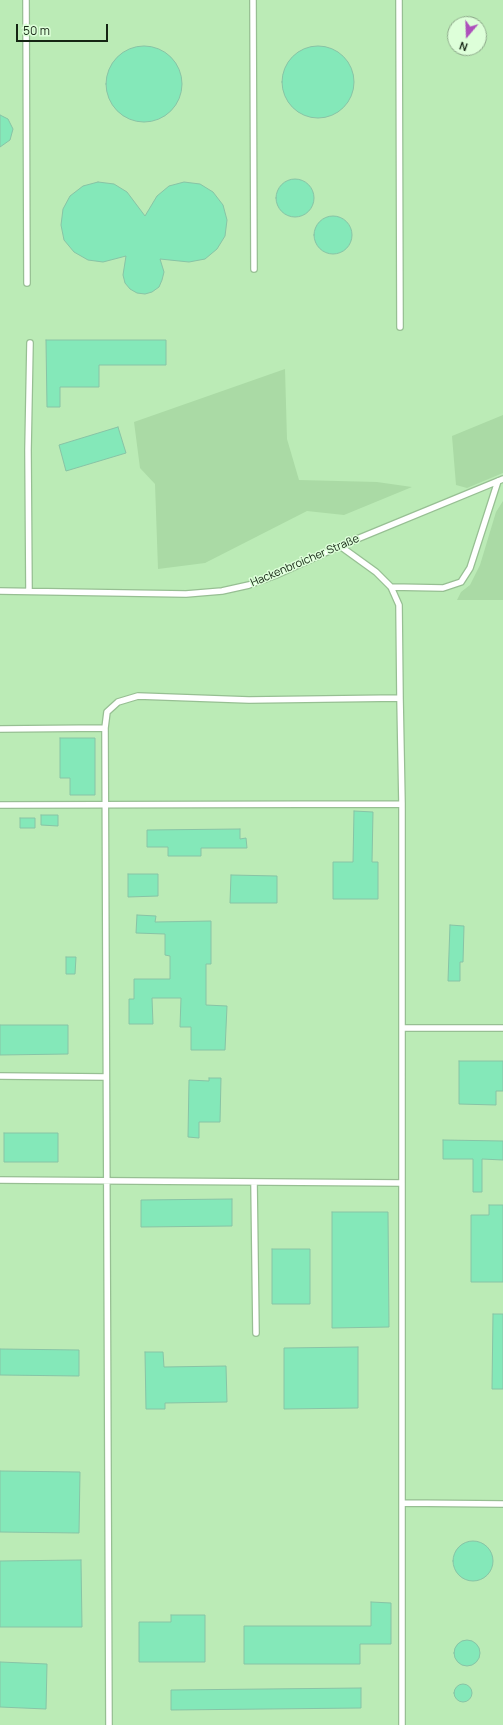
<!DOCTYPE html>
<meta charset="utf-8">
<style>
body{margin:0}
#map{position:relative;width:503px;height:1725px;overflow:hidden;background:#caf4c5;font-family:Manrope,sans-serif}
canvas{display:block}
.north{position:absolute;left:447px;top:16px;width:40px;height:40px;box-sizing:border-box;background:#ddffd9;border:1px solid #8da88a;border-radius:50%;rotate:199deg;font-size:11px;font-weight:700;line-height:16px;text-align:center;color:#152514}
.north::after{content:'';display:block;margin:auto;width:14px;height:18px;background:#ad50bb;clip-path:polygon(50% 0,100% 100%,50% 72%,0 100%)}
.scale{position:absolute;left:16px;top:24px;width:92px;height:18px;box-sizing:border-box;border:2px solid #152514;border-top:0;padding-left:5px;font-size:12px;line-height:14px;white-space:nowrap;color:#152514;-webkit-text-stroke:3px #ddffd9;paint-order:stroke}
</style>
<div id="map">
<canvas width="503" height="1725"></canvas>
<div class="north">N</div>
<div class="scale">50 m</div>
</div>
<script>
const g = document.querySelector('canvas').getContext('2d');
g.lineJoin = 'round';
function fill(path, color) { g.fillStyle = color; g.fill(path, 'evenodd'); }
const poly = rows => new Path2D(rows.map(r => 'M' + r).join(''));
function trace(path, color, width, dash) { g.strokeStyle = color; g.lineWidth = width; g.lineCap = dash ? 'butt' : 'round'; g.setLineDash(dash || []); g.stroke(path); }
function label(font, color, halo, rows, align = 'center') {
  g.font = font + ' Manrope,sans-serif'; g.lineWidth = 3; g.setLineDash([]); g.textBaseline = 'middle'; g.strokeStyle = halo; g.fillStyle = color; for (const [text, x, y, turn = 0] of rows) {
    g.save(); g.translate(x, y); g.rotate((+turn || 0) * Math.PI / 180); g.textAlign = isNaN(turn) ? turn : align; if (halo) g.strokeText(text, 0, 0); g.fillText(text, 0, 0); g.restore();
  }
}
fill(poly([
 [0,0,503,0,503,1725,0,1725],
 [455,24,479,24,479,48,455,48]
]), '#bbebb6');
fill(poly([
 [285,369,287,439,299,480,377,482,412,487,344,515,307,511,205,563,158,569,155,484,140,468,134,422],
 [503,415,503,473,467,488,456,485,452,436],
 [503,501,503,600,457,600,461,592,470,585,480,565,496,512]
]), '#aadaa5');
const building = poly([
 '106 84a38 38 0 1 1 76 0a38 38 0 1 1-76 0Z',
 '282 82a36 36 0 1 1 72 0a36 36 0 1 1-72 0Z',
 [0,115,8,119,13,129,10,140,0,147,0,115],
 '276 198a19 19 0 1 1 38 0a19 19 0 1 1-38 0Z',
 [98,182,114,184,127,192,145,216,157,196,169,186,184,182,200,184,213,192,223,205,227,220,225,236,217,249,205,259,189,262,160,259,164,272,162,280,159,287,152,292,145,294,137,293,130,289,125,283,123,275,126,256,103,262,88,260,74,252,64,240,61,225,63,209,70,196,83,186,98,182],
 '314 235a19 19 0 1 1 38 0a19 19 0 1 1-38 0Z',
 [46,340,166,340,166,365,99,365,99,387,60,387,60,407,47,407,46,340],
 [118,427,126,453,66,471,59,445,118,427],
 [60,738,95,738,95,795,70,795,70,778,60,778,60,738],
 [354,811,373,812,372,862,378,862,378,899,333,899,333,862,353,862,354,811],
 [41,815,58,815,58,826,41,825,41,815],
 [20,818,35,818,35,828,20,828,20,818],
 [240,829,240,839,246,838,247,848,201,848,201,856,168,856,168,847,147,847,147,830,240,829],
 [128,874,158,874,158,896,128,897,128,874],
 [231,875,277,876,277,903,230,903,231,875],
 [137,915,156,916,155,922,211,921,211,964,206,964,206,1005,227,1006,225,1050,191,1050,191,1027,180,1027,181,998,152,998,153,1024,129,1024,129,999,134,999,134,979,170,979,170,956,165,955,165,934,136,933,137,915],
 [450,925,464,926,463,962,460,962,460,981,448,981,450,925],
 [66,957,76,957,75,974,66,974,66,957],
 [0,1025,68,1025,68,1054,0,1055,0,1025],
 [459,1061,503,1061,503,1091,496,1091,496,1105,459,1104,459,1061],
 [209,1078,221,1078,220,1122,199,1122,199,1138,188,1137,189,1080,209,1081,209,1078],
 [4,1133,58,1133,58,1162,4,1162,4,1133],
 [443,1140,503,1141,503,1160,482,1159,482,1192,473,1192,473,1159,443,1159,443,1140],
 [232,1199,232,1226,141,1227,141,1200,232,1199],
 [489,1205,503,1205,503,1282,471,1282,471,1215,489,1215,489,1205],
 [332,1212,388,1212,389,1327,332,1328,332,1212],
 [272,1249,310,1249,310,1304,272,1304,272,1249],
 [493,1314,503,1314,503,1389,492,1389,493,1314],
 [358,1347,358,1408,284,1409,284,1348,358,1347],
 [0,1349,79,1350,79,1376,0,1375,0,1349],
 [145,1352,163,1352,164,1367,226,1366,227,1402,165,1403,165,1409,146,1409,145,1352],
 [0,1471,80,1472,79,1533,0,1532,0,1471],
 '453 1561a20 20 0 1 1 40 0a20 20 0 1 1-40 0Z',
 [81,1560,82,1627,0,1627,0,1561,81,1560],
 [371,1602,391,1603,391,1644,360,1644,360,1664,244,1664,244,1626,371,1626,371,1602],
 [171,1615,205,1615,205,1662,139,1662,139,1622,171,1622,171,1615],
 '454 1653a13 13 0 1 1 26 0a13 13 0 1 1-26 0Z',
 [0,1662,47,1664,46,1709,0,1707,0,1662],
 '454 1693a9 9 0 1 1 18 0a9 9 0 1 1-18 0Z',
 [361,1688,361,1708,171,1710,171,1690,361,1688]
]);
fill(building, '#84e8b9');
trace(building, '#88c4a6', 1);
const service = poly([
 [26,0,27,283],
 [253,0,254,269],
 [399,0,400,327],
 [340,546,376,572,391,587,399,605,400,698],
 [391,587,443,588,461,582,470,568,498,481],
 [0,591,186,594,222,591,249,585,276,575,340,546,503,479],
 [29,591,28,450,30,343],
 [0,729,105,728],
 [0,805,402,804],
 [403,1028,503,1028],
 [0,1076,106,1077],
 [0,1180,402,1183,402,1725],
 [254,1182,256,1333],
 [402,1503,503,1504],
 [109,1725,105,728,107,712,118,702,138,696,249,700,400,698,402,804,402,1183]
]);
trace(service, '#97bf93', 8);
trace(service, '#fff', 5.5);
label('11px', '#152514', '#ddffd9', [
 ["Hackenbroicher Straße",305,561,-23]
]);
</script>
